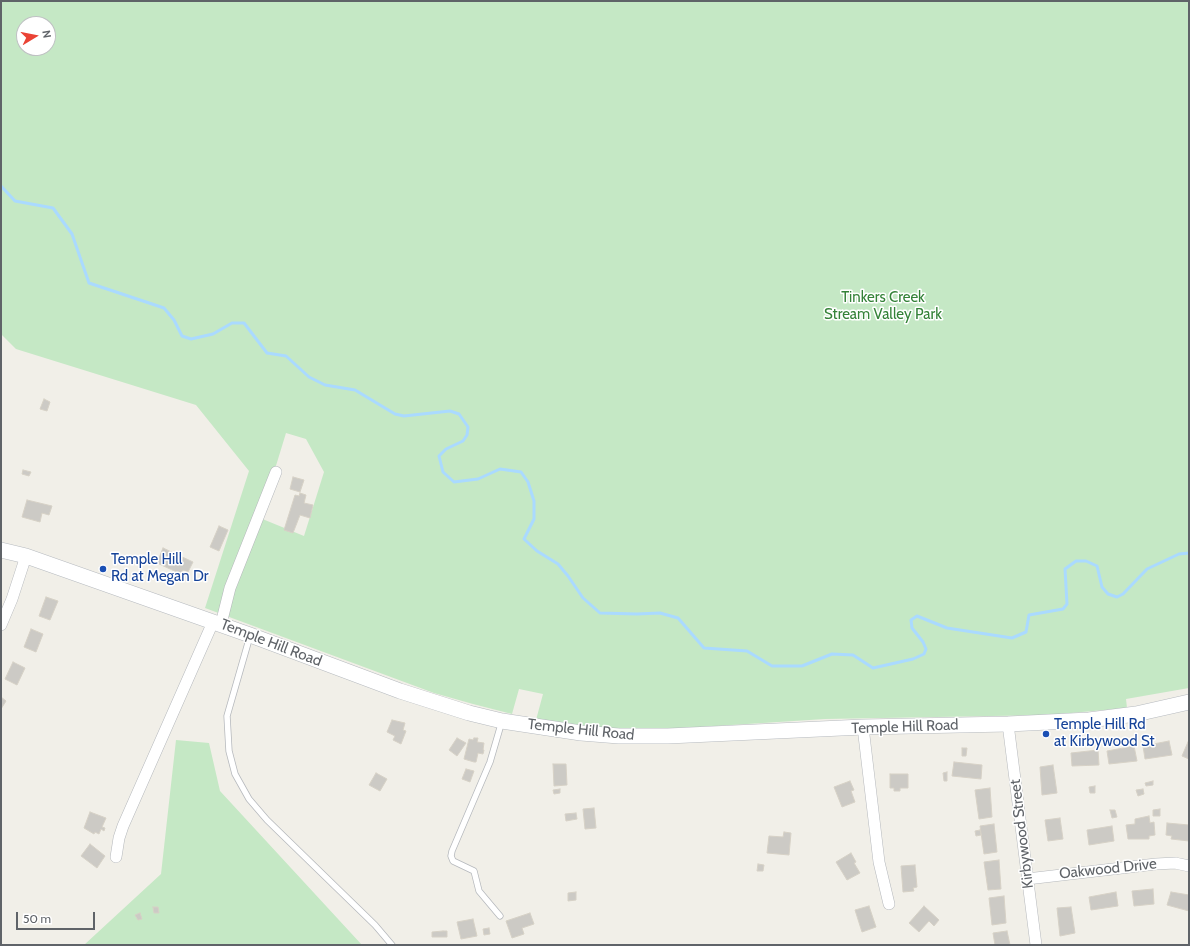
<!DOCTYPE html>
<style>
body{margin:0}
#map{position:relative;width:1190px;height:946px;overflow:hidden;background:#f1efe8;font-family:Cabin,sans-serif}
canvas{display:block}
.frame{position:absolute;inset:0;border:2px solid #5f6368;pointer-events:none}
.north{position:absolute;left:16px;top:16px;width:40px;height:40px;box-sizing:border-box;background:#fff;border:1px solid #bfc1c3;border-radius:50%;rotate:80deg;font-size:11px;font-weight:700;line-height:16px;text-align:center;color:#5f6368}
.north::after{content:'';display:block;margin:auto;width:14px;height:18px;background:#ea4335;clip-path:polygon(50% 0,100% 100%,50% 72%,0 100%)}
.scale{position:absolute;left:16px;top:912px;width:79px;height:18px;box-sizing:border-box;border:2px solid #5f6368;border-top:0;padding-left:5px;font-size:12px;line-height:14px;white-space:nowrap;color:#5f6368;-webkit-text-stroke:3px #fff;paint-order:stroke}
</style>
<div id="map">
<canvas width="1190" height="946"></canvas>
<div class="frame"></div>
<div class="north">N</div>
<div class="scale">50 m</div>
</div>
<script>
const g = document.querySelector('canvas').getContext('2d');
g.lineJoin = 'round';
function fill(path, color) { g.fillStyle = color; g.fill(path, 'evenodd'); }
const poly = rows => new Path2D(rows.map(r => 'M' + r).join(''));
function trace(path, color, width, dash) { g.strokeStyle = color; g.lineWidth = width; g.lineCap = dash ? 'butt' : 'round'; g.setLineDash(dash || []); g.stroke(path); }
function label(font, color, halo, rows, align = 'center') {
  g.font = font + ' Cabin,sans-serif'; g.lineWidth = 3; g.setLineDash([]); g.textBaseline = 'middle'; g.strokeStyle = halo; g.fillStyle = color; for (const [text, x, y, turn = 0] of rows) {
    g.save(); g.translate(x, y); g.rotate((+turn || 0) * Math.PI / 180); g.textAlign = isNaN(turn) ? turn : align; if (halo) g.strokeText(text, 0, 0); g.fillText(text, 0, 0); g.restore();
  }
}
fill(poly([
 [1,1,1189,1,1189,688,1126,699,1127,708,1048,715,825,719,669,729,600,728,536,720,543,694,519,689,512,714,473,704,434,693,205,608,249,471,196,405,16,349,1,334],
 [24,24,48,24,48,48,24,48],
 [286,433,306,439,324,472,304,536,260,518],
 [176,740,209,743,220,791,362,945,84,945,161,874]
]), '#c5e8c5');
trace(poly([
 [1,186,15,201,53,208,72,234,89,283,164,308,174,320,182,336,191,339,213,334,232,323,244,323,267,353,286,356,309,377,325,385,355,390,395,414,404,416,450,411,459,414,468,427,467,435,463,441,446,449,439,456,443,472,454,482,478,479,500,469,521,472,528,482,534,501,534,519,524,539,537,551,558,564,568,576,583,598,600,613,637,614,660,613,678,618,704,648,747,651,772,666,802,666,832,654,853,655,873,668,913,659,924,654,926,649,923,642,912,628,911,620,917,616,947,628,1012,638,1026,632,1029,615,1063,609,1067,604,1065,569,1076,561,1086,561,1097,566,1102,587,1108,594,1117,597,1123,594,1147,569,1179,554,1189,553]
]), '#aadaff', 3);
const building = poly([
 [44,399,50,402,47,411,40,409,44,399],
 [23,470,31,472,29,476,22,474,23,470],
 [293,477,304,480,300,492,290,489,293,477],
 [300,493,306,495,304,503,313,505,310,518,300,515,293,533,284,530,295,495,299,496,300,493],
 [27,500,52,506,49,515,42,513,40,522,22,517,27,500],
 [219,526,228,530,219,551,210,547,219,526],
 [163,548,193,562,188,572,183,570,181,574,157,563,163,548],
 [46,597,58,601,50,620,39,616,46,597],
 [31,629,43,634,36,652,24,647,31,629],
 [13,662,25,668,17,685,5,679,13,662],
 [1,697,6,701,1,709,1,697],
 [392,720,405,723,403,730,406,731,401,744,393,740,395,736,387,732,392,720],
 [457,738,466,743,457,756,449,750,457,738],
 [474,738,478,738,477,742,484,743,483,750,484,750,483,754,478,753,476,762,474,762,464,759,469,739,473,740,474,738],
 [1169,741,1172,755,1145,759,1143,746,1169,741],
 [1188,742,1189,742,1189,759,1182,756,1188,742],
 [1134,746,1137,761,1109,764,1107,751,1134,746],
 [962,748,967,748,966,756,962,756,962,748],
 [1098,750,1099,765,1072,766,1071,753,1098,750],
 [954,762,982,765,981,779,952,776,954,762],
 [553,764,566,764,567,785,554,786,553,764],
 [1053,765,1057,793,1042,795,1040,767,1053,765],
 [466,769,474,771,470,782,462,779,466,769],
 [947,772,947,781,944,781,943,773,947,772],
 [376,773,387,779,380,791,369,785,376,773],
 [890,774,908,774,908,788,900,788,900,791,894,791,894,788,890,788,890,774],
 [850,781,854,790,851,791,855,802,842,807,834,787,850,781],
 [1153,781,1153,785,1146,786,1145,783,1153,781],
 [1095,786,1095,793,1090,793,1089,787,1095,786],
 [990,788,992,817,979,819,975,790,990,788],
 [560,789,560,793,554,794,553,790,560,789],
 [1143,789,1144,794,1138,796,1136,790,1143,789],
 [594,808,596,828,585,829,583,809,594,808],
 [1160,809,1160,816,1153,816,1153,810,1160,809],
 [1110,810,1115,810,1117,817,1112,818,1110,810],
 [90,812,106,818,102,827,105,828,104,831,101,829,99,834,95,832,94,834,84,828,90,812],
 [576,813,577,819,566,821,565,814,576,813],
 [1149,816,1150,823,1154,822,1155,835,1149,836,1149,839,1128,839,1126,825,1135,824,1135,819,1149,816],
 [1060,818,1063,839,1048,841,1045,820,1060,818],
 [1167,823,1189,825,1189,841,1171,839,1172,836,1166,835,1167,823],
 [994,824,997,852,984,854,980,826,994,824],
 [1112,826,1114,841,1089,845,1087,830,1112,826],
 [980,830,981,835,976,836,975,831,980,830],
 [784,832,791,833,789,855,767,853,769,836,783,837,784,832],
 [90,844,105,856,97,868,81,856,90,844],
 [851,853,856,862,854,863,860,873,847,880,836,862,851,853],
 [999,860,1001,889,988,890,984,862,999,860],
 [758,864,764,865,763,871,757,871,758,864],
 [915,865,917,887,913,888,914,891,903,892,901,866,915,865],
 [1153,889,1154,904,1134,906,1132,891,1153,889],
 [576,892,576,900,568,901,568,893,576,892],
 [1116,892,1118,906,1091,910,1089,897,1116,892],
 [1171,892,1189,895,1189,911,1167,905,1171,892],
 [1004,896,1006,923,992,925,989,898,1004,896],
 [869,906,876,927,862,932,855,910,869,906],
 [924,906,939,920,934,926,929,921,919,932,909,923,924,906],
 [153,907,158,907,159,913,154,913,153,907],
 [1071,907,1075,933,1060,936,1057,908,1071,907],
 [140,913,142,919,138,920,135,915,140,913],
 [530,913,534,924,522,928,524,934,512,938,506,921,530,913],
 [473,919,477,936,461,939,457,922,473,919],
 [489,928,490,934,484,935,483,929,489,928],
 [443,931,447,931,447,937,432,937,432,932,443,931],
 [1007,931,1010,945,995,945,993,933,1007,931]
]);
fill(building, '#cccac5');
trace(building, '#d6d1c6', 1);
const lane = poly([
 [250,636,227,716,229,751,235,774,249,799,267,820,375,925,392,945],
 [500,916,479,891,474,871,453,861,451,856,452,851,490,762,502,721]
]);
const street = poly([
 [221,624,230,588,276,472],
 [1,625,12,599,26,556],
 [1008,724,1036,945],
 [863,727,879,862,889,904],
 [116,857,119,838,123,826,213,622],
 [1027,879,1156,864,1175,863,1189,866]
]);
const secondary = poly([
 [1,550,26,556,250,635,400,691,469,713,502,721,581,733,619,736,668,736,863,727,1008,724,1089,720,1136,714,1189,702]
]);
trace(lane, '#b5b8bc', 7);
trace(street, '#b5b8bc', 12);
trace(secondary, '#b6babf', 16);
trace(lane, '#fff', 5.5);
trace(street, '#fff', 11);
trace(secondary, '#fff', 15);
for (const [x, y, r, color] of [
 [103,569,4,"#1a4fb4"],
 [1046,734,4,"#1a4fb4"]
]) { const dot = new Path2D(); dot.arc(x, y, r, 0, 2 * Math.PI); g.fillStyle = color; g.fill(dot); trace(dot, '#fff', 1.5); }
label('15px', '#348238', '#fff', [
 ["Tinkers Creek",883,298],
 ["Stream Valley Park",883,315]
]);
label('15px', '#164399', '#fff', [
 ["Temple Hill",111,560],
 ["Rd at Megan Dr",111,577],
 ["Temple Hill Rd",1054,725],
 ["at Kirbywood St",1054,742]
], 'left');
label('15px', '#5f6368', '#fff', [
 ["Temple Hill Road",271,643,21],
 ["Temple Hill Road",905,727,-2],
 ["Temple Hill Road",581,730,6],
 ["Kirbywood Street",1022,834,-97],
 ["Oakwood Drive",1108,869,-6]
]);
</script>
